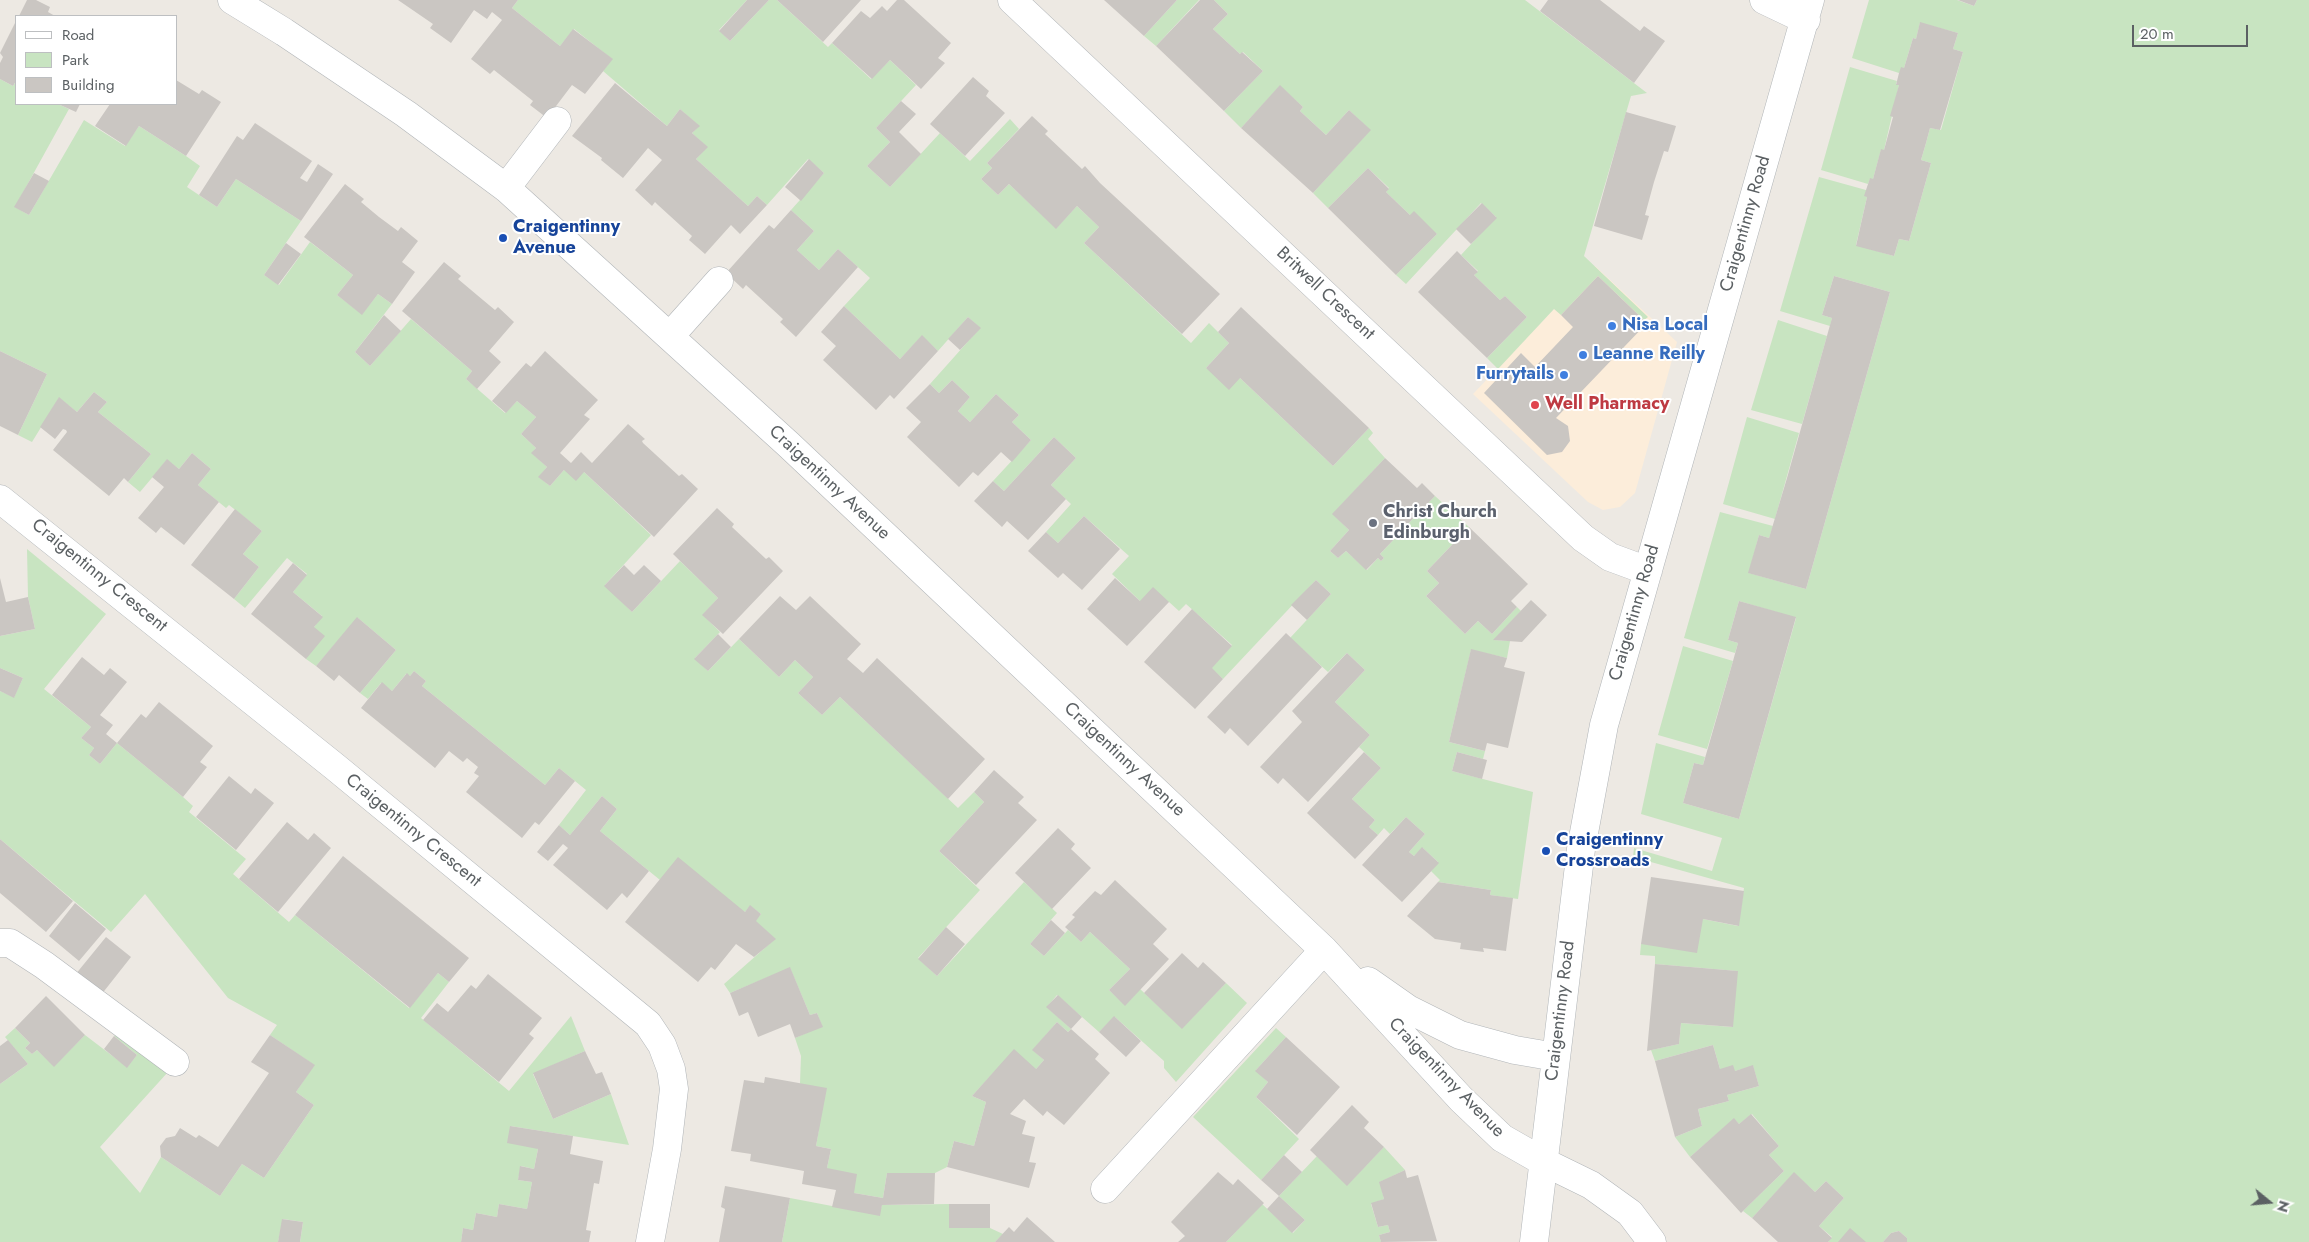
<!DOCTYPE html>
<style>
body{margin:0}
#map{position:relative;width:2309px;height:1242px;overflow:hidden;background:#ede9e3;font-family:Jost,sans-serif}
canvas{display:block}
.legend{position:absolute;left:15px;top:15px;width:162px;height:90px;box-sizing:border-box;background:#fff;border:1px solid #bdbfc1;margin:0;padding:6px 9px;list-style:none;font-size:15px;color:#5b6063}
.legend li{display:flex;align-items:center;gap:10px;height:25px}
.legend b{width:25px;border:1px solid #bdbfc1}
.north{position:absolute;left:2244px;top:1177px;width:50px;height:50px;-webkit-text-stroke:4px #fff;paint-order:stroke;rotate:107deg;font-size:14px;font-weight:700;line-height:20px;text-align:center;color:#5b6063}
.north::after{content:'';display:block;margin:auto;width:18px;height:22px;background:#5b6063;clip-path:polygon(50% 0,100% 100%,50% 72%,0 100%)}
.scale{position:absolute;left:2132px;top:25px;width:116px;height:22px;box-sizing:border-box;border:2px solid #5b6063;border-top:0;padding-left:6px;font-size:15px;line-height:18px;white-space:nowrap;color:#5b6063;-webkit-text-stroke:4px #fff;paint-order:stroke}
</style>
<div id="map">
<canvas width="2309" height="1242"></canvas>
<ul class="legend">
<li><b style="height:6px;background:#fff"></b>Road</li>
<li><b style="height:14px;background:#c8e4c1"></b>Park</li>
<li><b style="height:14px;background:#cac6c2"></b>Building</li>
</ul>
<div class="north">N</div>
<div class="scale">20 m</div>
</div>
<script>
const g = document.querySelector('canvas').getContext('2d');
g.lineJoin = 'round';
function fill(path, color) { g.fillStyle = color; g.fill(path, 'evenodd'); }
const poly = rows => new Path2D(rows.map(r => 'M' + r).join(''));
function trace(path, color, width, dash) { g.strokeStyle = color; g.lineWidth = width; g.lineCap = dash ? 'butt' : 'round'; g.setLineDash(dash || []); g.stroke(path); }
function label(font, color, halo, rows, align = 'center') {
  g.font = font + ' Jost,sans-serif'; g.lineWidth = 4; g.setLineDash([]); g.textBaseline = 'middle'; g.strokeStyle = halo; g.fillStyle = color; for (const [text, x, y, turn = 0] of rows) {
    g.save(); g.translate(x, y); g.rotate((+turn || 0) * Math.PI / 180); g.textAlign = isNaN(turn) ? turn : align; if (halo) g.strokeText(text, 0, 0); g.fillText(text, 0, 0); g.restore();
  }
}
fill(poly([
 [1595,266,1677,342,1635,493,1620,507,1603,510,1588,502,1473,394]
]), '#fcedda');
fill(poly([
 [518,0,747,0,719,30,730,41,769,0,777,0,828,47,832,43,871,79,890,60,916,85,876,128,890,142,867,166,890,187,940,133,970,161,1010,119,1019,129,987,163,992,168,981,179,998,195,1009,184,1056,228,1077,206,1099,227,1084,243,1191,343,1209,323,1229,343,1206,368,1240,378,1333,466,1369,428,1373,433,1368,439,1385,458,1333,514,1349,530,1330,551,1338,558,1346,551,1367,570,1378,558,1381,561,1384,558,1380,554,1399,534,1402,537,1406,534,1402,530,1435,496,1469,527,1427,571,1439,583,1426,596,1465,634,1478,621,1492,634,1517,607,1521,611,1494,640,1510,641,1507,658,1471,650,1449,742,1485,751,1483,759,1457,752,1452,771,1533,792,1518,899,1490,895,1491,890,1438,882,1440,880,1431,871,1438,862,1423,848,1414,856,1409,852,1425,834,1406,817,1390,834,1384,828,1378,835,1369,827,1375,820,1352,799,1381,768,1359,747,1370,735,1335,702,1365,670,1347,653,1328,672,1290,638,1331,594,1316,580,1223,679,1211,668,1232,645,1186,604,1179,611,1169,602,1140,601,1112,574,1129,556,1084,516,1058,543,1046,532,1071,504,1051,485,1076,458,1054,437,1004,491,993,481,1031,440,1012,422,1019,415,996,394,970,422,958,411,970,397,952,380,939,393,930,384,980,328,968,317,938,351,922,336,900,359,844,306,870,278,838,249,819,270,797,250,814,231,791,210,824,173,808,159,767,205,757,196,748,206,696,159,707,147,692,133,699,126,680,109,667,126,603,71,612,59,574,29,560,46,512,8],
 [1177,0,1199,0,1156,46,1144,36],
 [1214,0,1525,0,1647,93,1631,96,1584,256,1648,317,1644,320,1598,276,1561,315,1554,309,1498,369,1487,358,1527,317,1505,296,1500,300,1474,275,1478,271,1461,255,1496,217,1481,203,1406,284,1396,275,1437,234,1410,215,1386,192,1389,188,1368,168,1328,208,1313,193,1370,130,1349,110,1326,135,1300,111,1303,107,1280,86,1241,128,1224,111,1263,71,1243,52,1240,54,1213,29,1228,14],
 [1869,0,1957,0,1974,6,1977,0,2309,0,2309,1242,1907,1242,1907,1238,1899,1231,1891,1233,1883,1242,1828,1242,1832,1237,1819,1226,1844,1198,1826,1181,1815,1192,1794,1173,1752,1218,1743,1211,1784,1171,1769,1155,1779,1146,1752,1114,1739,1124,1734,1119,1690,1157,1675,1137,1702,1126,1698,1109,1729,1101,1727,1095,1759,1086,1753,1066,1735,1071,1720,1069,1713,1045,1655,1061,1651,1050,1679,1044,1681,1023,1732,1027,1737,971,1655,964,1655,956,1640,955,1641,944,1703,919,1738,926,1744,888,1633,857,1634,848,1712,871,1722,838,1641,814,1656,743,1705,757,1703,765,1694,763,1683,803,1739,819,1796,618,1739,601,1728,640,1738,643,1735,653,1684,638,1720,512,1773,526,1769,538,1759,535,1749,573,1806,589,1890,292,1834,276,1822,315,1832,318,1830,326,1780,311,1819,177,1866,190,1867,197,1856,245,1894,256,1899,239,1909,241,1931,163,1921,160,1926,143,1930,128,1941,130,1963,52,1953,49,1958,33,1920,23,1916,39,1913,38,1904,68,1899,73,1852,58],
 [1850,67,1897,81,1896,84,1899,85,1884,150,1881,150,1873,179,1870,179,1868,184,1821,170],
 [0,79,13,86,16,81,16,104,58,104,69,109,15,207,29,215,84,120,125,146,139,126,186,156,200,166,187,187,217,207,236,179,301,221,264,275,279,285,310,242,353,275,337,295,362,314,378,294,392,304,355,352,370,366,411,319,472,371,466,379,505,413,517,401,536,417,521,434,536,448,532,453,547,467,539,477,550,486,564,470,584,472,651,535,605,585,632,612,680,561,718,598,703,615,720,632,695,658,708,671,739,639,779,677,795,660,813,677,798,693,822,715,840,697,958,808,974,792,984,802,939,851,980,890,918,958,937,976,1024,882,1057,913,1030,944,1044,956,1068,930,1081,942,1090,932,1130,969,1109,990,1125,1005,1140,989,1182,1028,1226,983,1247,1003,1176,1082,1164,1068,1164,1061,1115,1017,1099,1032,1057,995,1047,1007,1071,1029,1068,1032,1057,1022,1033,1050,1044,1060,1036,1069,994,1072,972,1096,986,1102,974,1146,954,1141,947,1167,935,1173,887,1173,883,1198,854,1193,827,1168,831,1149,816,1146,819,1129,800,1083,801,1056,795,1038,822,1026,817,1013,810,1015,790,968,730,993,724,984,775,939,755,921,761,914,750,906,745,912,660,880,600,831,617,809,602,796,570,835,559,825,586,790,559,768,545,785,422,686,426,681,414,671,410,676,406,674,392,691,381,683,368,699,360,693,396,650,358,618,316,666,306,659,314,627,322,616,293,592,307,574,287,558,245,608,234,599,259,567,243,554,262,531,229,505,226,508,198,485,211,469,192,453,179,469,167,460,140,492,128,482,151,454,98,412,107,402,94,392,77,412,59,398,32,442,18,435,47,374,0,351],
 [1778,320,1827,336,1802,424,1751,410],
 [1747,417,1799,433,1775,519,1723,504],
 [27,549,106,614,44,689,91,727,81,738,94,748,89,755,100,764,117,743,183,797,193,806,189,812,246,859,233,874,289,922,295,915,409,1008,438,973,449,982,421,1018,509,1091,571,1016,585,1051,533,1074,553,1119,611,1094,629,1145,510,1126,538,1149,534,1169,521,1166,518,1180,532,1182,527,1209,499,1204,497,1217,476,1213,473,1230,463,1228,461,1242,300,1242,303,1222,283,1219,278,1242,0,1242,0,1084,28,1064,5,1037,15,1028,30,1043,25,1048,32,1054,37,1050,54,1066,85,1035,127,1067,137,1055,114,1036,117,1033,168,1072,100,1147,140,1193,161,1157,220,1196,242,1164,264,1178,314,1105,296,1092,314,1065,270,1035,277,1025,228,998,145,894,111,932,0,839,0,691,14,697,23,678,0,668,0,636,35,629,28,597],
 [1683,646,1733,661,1707,749,1658,735],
 [1276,1028,1286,1037,1256,1070,1268,1082,1256,1097,1299,1139,1261,1180,1193,1117],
 [1384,1147,1405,1170,1380,1182,1384,1199,1371,1204,1378,1227,1388,1225,1390,1232,1379,1235,1381,1242,1226,1242,1262,1204,1293,1233,1305,1220,1279,1196,1317,1156,1347,1185],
 [790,1198,879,1215,882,1205,949,1204,949,1228,990,1228,1003,1234,995,1242,782,1242]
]), '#c8e4c1');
fill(poly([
 [27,0,36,0,50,7,48,12,55,16,19,16],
 [398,0,518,0,512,8,560,46,573,29,613,59,585,94,572,85,547,118,530,105,533,101,494,70,490,74,471,59,502,20,492,12,487,19,474,10,451,43,430,28,433,24],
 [747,0,769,0,730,41,719,31],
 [777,0,861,0,823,42],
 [897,0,904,0,951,43,938,58,945,63,921,89,890,60,872,79,832,43,861,11,870,18,882,6,887,11],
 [1104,0,1177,0,1144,36],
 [1200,0,1214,0,1228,14,1213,29,1240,54,1242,52,1263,71,1224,111,1156,46],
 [1548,0,1600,0,1640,31,1644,26,1665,41,1634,83,1540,11],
 [1958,0,1977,0,1974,6],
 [16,21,16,81,13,86,0,79,0,63,3,57,0,53],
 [1920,22,1958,33,1953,49,1963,52,1940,130,1930,128,1926,143,1921,160,1931,163,1909,241,1899,239,1894,256,1856,246,1867,197,1864,196,1870,178,1873,179,1881,149,1884,150,1893,117,1890,116,1899,85,1896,85,1899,73,1901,67,1904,68,1913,38,1916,39],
 [973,77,989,91,986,96,1005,113,965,156,930,124],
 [176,80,199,94,202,90,221,102,186,156,139,126,126,146,95,126,110,104,176,104],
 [615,83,667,126,680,109,700,126,692,133,708,147,696,159,748,206,757,196,767,205,740,234,731,225,705,254,689,240,692,236,658,205,655,202,652,206,635,190,662,160,648,148,623,178,601,160,602,158,572,136],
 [1280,85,1303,107,1300,111,1326,135,1349,110,1371,130,1313,193,1241,128],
 [901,101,916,114,899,132,921,154,890,187,867,166,890,142,876,128],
 [58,104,80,104,76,112],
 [1626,112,1676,126,1668,152,1664,151,1654,182,1645,215,1649,216,1642,240,1594,226],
 [1032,116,1048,131,1045,134,1082,169,1085,166,1100,183,1220,294,1182,334,1084,243,1099,227,1077,206,1056,229,1009,184,998,195,981,179,992,168,987,163],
 [255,123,312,161,300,178,307,182,318,164,333,174,301,221,236,179,217,207,199,195,237,136,243,140],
 [809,159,824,173,801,201,785,187],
 [1368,168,1389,189,1386,192,1410,215,1414,211,1437,234,1396,275,1328,208],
 [34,173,49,181,29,215,14,207],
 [345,184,364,199,361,202,379,217,398,231,401,227,418,241,402,262,415,272,392,304,378,294,362,315,337,295,353,275,304,237],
 [1482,203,1497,218,1471,244,1456,229],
 [791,210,814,231,797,250,819,270,838,249,858,267,796,337,780,322,783,319,746,285,743,289,726,273,769,225,774,229],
 [286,243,301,254,278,285,264,275],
 [1457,251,1478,272,1474,275,1500,300,1505,296,1527,317,1487,358,1418,292],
 [444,262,461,276,458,279,477,295,495,310,498,307,514,322,489,351,501,362,477,389,466,379,472,371,402,311],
 [1598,276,1647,323,1556,418,1568,426,1570,441,1562,452,1547,455,1484,393,1521,353,1535,367,1573,327,1561,315],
 [1834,276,1890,292,1806,589,1748,573,1759,535,1769,538,1787,478,1832,318,1822,315],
 [844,306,900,359,922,335,938,351,894,399,890,395,876,410,823,360,836,346,821,332],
 [1241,307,1369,428,1333,466,1240,378,1229,390,1206,368,1229,343,1218,332],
 [384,315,401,331,370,366,355,352],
 [968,317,981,328,960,350,948,339],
 [0,351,47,374,18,435,0,426],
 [545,351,598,400,584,415,590,419,560,453,571,463,581,452,592,463,628,424,645,439,642,441,643,443,679,476,682,474,698,489,654,537,584,472,576,481,564,470,550,486,538,477,547,467,531,453,536,448,521,434,536,417,517,401,506,413,492,401,526,363,531,367],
 [952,380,970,397,958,411,970,422,996,394,1019,415,1012,422,1031,440,1012,462,1001,452,978,476,973,472,959,487,907,437,921,422,906,408,930,384,939,393],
 [94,392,107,402,98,412,151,454,128,482,124,478,109,496,53,450,67,432,66,430,63,429,55,439,40,427,59,397,77,412],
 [1054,437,1076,458,1051,485,1066,499,1028,540,1007,521,1002,527,974,501,993,481,1004,491],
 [192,453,211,469,198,485,219,502,184,545,161,527,156,533,138,518,164,487,152,477,167,459,179,469],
 [1385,458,1417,488,1422,483,1435,496,1402,530,1406,533,1402,537,1399,534,1380,554,1384,558,1381,561,1378,558,1366,570,1346,551,1338,558,1330,551,1349,530,1332,514],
 [717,508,734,524,732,527,766,559,769,557,783,571,723,634,702,615,718,598,673,554],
 [235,509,262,531,243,554,259,567,234,599,191,565],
 [1084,516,1120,549,1082,590,1063,573,1058,578,1028,551,1046,532,1058,543],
 [1469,527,1528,584,1511,601,1517,607,1492,634,1478,621,1465,634,1426,596,1439,583,1427,571],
 [293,563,307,575,293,592,323,617,314,627,325,636,306,659,251,614],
 [624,565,634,575,644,565,661,581,632,612,604,586],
 [0,578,6,602,28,597,35,629,0,636],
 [1115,578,1140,601,1153,587,1169,602,1127,646,1087,609],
 [1316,580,1331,594,1307,620,1291,605],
 [780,596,796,610,810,596,861,644,847,659,863,673,877,658,985,759,948,799,840,697,822,715,798,693,813,677,795,660,779,677,739,639],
 [1531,600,1547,615,1522,642,1493,640],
 [1739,601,1796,617,1739,819,1683,803,1694,763,1703,765,1733,661,1738,643,1728,640],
 [1192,609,1232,646,1212,668,1223,679,1195,709,1144,662],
 [357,617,396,650,360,693,339,675,334,681,316,666],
 [1286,633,1322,667,1248,746,1230,728,1225,734,1207,717],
 [718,634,731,647,708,671,694,659],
 [1471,649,1507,658,1504,667,1525,672,1508,748,1487,743,1485,751,1449,742],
 [1347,653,1365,670,1335,702,1370,735,1308,802,1283,778,1278,784,1260,767,1302,722,1292,711],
 [82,657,104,675,110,668,127,682,100,715,113,725,106,734,117,743,100,764,89,755,94,748,81,738,91,727,52,695],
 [0,668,23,678,14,698,0,691],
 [414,671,426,681,422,686,545,785,559,768,575,781,539,825,535,822,522,838,466,792,479,776,474,773,478,767,467,758,463,762,449,751,435,768,361,708,382,682,392,691,407,673,410,676],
 [159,702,213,746,200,762,207,767,183,797,117,743,141,714,146,718],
 [1364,752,1381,768,1352,799,1375,820,1369,827,1378,835,1355,859,1307,813],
 [1457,752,1487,760,1482,779,1452,771],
 [994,770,1024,797,1018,803,1037,820,976,885,939,851,984,802,974,792],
 [229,776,251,794,255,788,274,803,236,850,196,817],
 [602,796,617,809,600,831,649,871,627,898,622,893,607,910,553,865,568,848,563,844,548,861,537,852,559,825,570,835],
 [1406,817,1425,834,1409,852,1414,856,1422,847,1439,863,1402,902,1362,865],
 [287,822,308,840,314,833,331,848,278,912,239,879],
 [1058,828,1075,844,1071,849,1091,868,1052,909,1015,873],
 [0,839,73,901,46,932,0,893],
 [343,856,469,958,449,982,438,973,410,1008,295,915],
 [678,857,745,912,750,905,761,914,756,921,776,939,754,957,736,944,715,970,711,967,698,982,625,922],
 [1651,877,1744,891,1739,926,1703,919,1697,953,1641,944],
 [1115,880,1167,929,1153,944,1169,959,1125,1006,1109,990,1130,969,1090,932,1081,942,1065,927,1075,917,1072,915,1095,891,1101,895],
 [1438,882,1491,890,1490,895,1513,898,1506,951,1483,948,1484,952,1460,949,1461,943,1435,939,1407,916],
 [75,903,106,929,79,961,49,936],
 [1051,920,1065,933,1044,956,1030,944],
 [946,927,965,944,937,976,918,959],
 [106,937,131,957,101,995,75,975],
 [1182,953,1198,968,1203,962,1226,983,1182,1029,1144,993],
 [1655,964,1738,971,1733,1027,1681,1023,1679,1044,1647,1051],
 [790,967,810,1015,817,1013,823,1027,795,1038,790,1024,758,1037,748,1012,739,1016,730,993],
 [488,974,542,1018,529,1034,534,1038,499,1082,423,1020,437,1003,448,1012,471,985,476,989],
 [1058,995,1082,1017,1071,1029,1099,1054,1095,1059,1110,1073,1064,1125,1047,1111,1043,1116,1024,1099,1010,1114,1026,1121,1022,1134,1035,1137,1029,1162,1036,1163,1029,1188,947,1167,954,1141,974,1146,986,1102,972,1096,1014,1049,1036,1069,1044,1060,1032,1050,1057,1022,1068,1032,1071,1029,1046,1007],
 [46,996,85,1035,54,1067,37,1050,32,1054,25,1048,30,1043,15,1028],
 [1114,1016,1141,1041,1126,1057,1099,1032],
 [270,1035,315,1065,296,1092,314,1105,264,1178,242,1164,220,1196,161,1157,160,1146,166,1138,175,1136,180,1128,196,1138,199,1135,218,1147,269,1073,251,1062],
 [114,1036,137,1055,127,1068,104,1049],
 [1286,1037,1340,1087,1297,1135,1256,1097,1268,1082,1255,1071],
 [8,1040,28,1064,0,1084,0,1046],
 [1713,1045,1720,1069,1733,1065,1735,1071,1753,1065,1759,1086,1727,1095,1729,1101,1698,1109,1702,1126,1675,1137,1655,1061],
 [585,1051,596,1074,602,1072,611,1094,553,1119,533,1073],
 [765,1077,827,1088,816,1146,831,1149,827,1168,857,1174,854,1193,883,1198,887,1173,935,1173,934,1204,882,1205,880,1216,832,1207,836,1190,802,1184,804,1171,750,1161,751,1154,731,1151,744,1080,764,1083],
 [1352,1105,1369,1122,1364,1128,1384,1147,1347,1186,1310,1150],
 [1751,1114,1779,1146,1769,1155,1784,1171,1741,1213,1690,1157,1734,1118,1739,1124],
 [510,1126,573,1136,570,1154,603,1161,599,1184,594,1183,586,1230,591,1231,589,1242,461,1242,463,1228,473,1230,476,1213,497,1217,499,1204,527,1209,532,1182,518,1180,520,1166,534,1169,538,1149,507,1143],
 [1284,1155,1302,1172,1279,1196,1261,1180],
 [1405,1170,1407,1178,1418,1175,1437,1241,1381,1242,1379,1235,1390,1232,1388,1225,1378,1227,1371,1203,1384,1199,1379,1182],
 [1218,1172,1233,1185,1238,1179,1264,1203,1226,1242,1178,1242,1185,1236,1171,1222],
 [1794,1172,1815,1192,1826,1181,1844,1198,1819,1226,1832,1238,1828,1242,1778,1242,1752,1218],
 [725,1186,790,1198,782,1242,719,1242,725,1209,721,1207],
 [1279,1196,1305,1220,1292,1233,1267,1209],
 [949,1204,990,1204,990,1228,949,1228],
 [1027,1217,1055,1242,995,1242,1009,1227,1014,1232],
 [282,1219,303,1222,300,1242,278,1242],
 [1850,1228,1866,1242,1838,1242],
 [1899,1231,1907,1238,1907,1242,1883,1242,1891,1233]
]), '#cac6c2');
const minor = poly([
 [232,0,284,32,406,114,506,188,789,445,1324,950,1461,1099,1502,1138,1544,1162,1591,1185,1630,1213,1652,1242],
 [1012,0,1583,538,1610,557,1648,571],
 [1764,0,1806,20],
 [506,188,557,121],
 [670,336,719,281],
 [0,499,334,766,648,1024,662,1045,671,1069,674,1089,667,1149,650,1242],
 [0,943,10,943,44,965,175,1062],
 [1368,981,1408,1009,1460,1035,1515,1050,1556,1057],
 [1105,1189,1324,950],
 [1534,1242,1581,849,1604,725,1810,0]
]);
trace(minor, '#b1b5b8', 29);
trace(minor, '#fff', 28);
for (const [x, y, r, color] of [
 [503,238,5,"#1a4fb4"],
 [1612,326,5,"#3f7fe0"],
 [1583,355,5,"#3f7fe0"],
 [1564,375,5,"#3f7fe0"],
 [1535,405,5,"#e0444e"],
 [1373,523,5,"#6b7280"],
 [1546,851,5,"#1a4fb4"]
]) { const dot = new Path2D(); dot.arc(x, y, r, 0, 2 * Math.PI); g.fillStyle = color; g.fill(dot); trace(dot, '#fff', 2); }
label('18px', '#5b6063', '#fff', [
 ["Craigentinny Road",1746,224,-74],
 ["Britwell Crescent",1325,294,43],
 ["Craigentinny Avenue",829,483,43],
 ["Craigentinny Crescent",99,576,39],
 ["Craigentinny Road",1635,613,-74],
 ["Craigentinny Avenue",1124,760,43],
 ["Craigentinny Crescent",413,831,39],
 ["Craigentinny Road",1561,1011,-83],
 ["Craigentinny Avenue",1446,1078,46]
]);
label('bold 18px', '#164399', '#fff', [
 ["Craigentinny",513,228],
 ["Avenue",513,249],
 ["Craigentinny",1556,841],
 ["Crossroads",1556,862]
], 'left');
label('bold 18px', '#366cbe', '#fff', [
 ["Nisa Local",1622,326],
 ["Leanne Reilly",1593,355],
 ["Furrytails",1554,375,"right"]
], 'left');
label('bold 18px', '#be3a42', '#fff', [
 ["Well Pharmacy",1545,405]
], 'left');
label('bold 18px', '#5b616d', '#fff', [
 ["Christ Church",1383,513],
 ["Edinburgh",1383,534]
], 'left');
</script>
